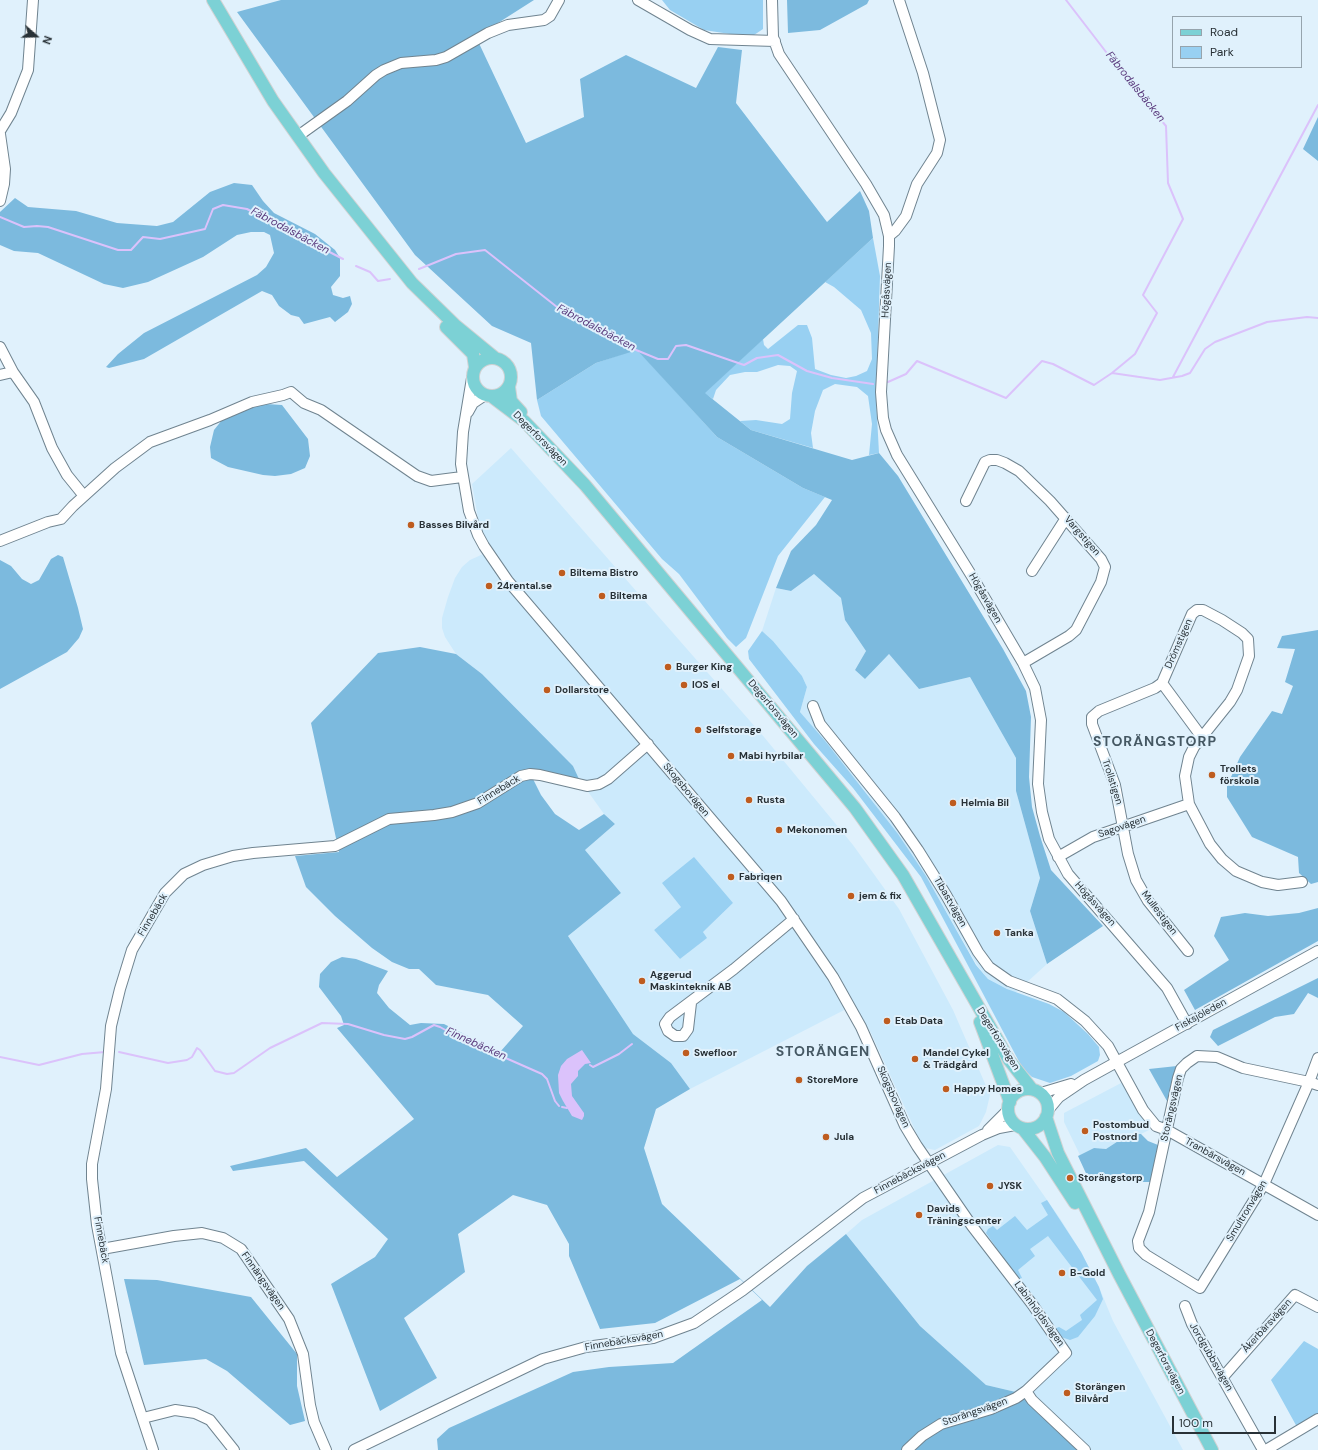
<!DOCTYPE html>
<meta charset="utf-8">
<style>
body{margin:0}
#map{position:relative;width:1318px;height:1450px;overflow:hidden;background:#e0f1fc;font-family:"DM Sans",sans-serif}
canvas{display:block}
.legend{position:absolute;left:1172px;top:16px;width:130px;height:52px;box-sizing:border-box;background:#e0f1fc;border:1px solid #96a4ad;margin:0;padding:5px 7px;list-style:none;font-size:12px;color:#283136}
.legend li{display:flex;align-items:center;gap:8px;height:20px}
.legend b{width:20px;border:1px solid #96a4ad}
.north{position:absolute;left:16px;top:16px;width:40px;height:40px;-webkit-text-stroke:3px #e0f1fc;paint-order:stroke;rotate:110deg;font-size:11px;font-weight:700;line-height:16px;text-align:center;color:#283136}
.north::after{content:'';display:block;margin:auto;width:14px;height:18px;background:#283136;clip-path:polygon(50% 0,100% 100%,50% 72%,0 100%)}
.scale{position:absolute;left:1172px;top:1416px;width:104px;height:18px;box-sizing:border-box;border:2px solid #283136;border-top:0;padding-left:5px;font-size:12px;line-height:14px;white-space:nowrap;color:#283136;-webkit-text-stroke:3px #e0f1fc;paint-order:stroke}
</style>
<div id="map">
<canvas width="1318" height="1450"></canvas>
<ul class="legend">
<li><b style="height:5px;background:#7cd1d5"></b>Road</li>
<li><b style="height:11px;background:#98d0f2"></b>Park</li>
</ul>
<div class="north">N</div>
<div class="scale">100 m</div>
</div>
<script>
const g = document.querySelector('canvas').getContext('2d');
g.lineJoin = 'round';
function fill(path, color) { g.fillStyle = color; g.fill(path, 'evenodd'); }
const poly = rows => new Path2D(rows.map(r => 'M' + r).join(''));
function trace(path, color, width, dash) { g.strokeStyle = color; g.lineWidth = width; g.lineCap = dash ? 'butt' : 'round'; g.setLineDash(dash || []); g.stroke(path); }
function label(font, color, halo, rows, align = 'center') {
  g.font = font + ' "DM Sans",sans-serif'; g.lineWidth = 4; g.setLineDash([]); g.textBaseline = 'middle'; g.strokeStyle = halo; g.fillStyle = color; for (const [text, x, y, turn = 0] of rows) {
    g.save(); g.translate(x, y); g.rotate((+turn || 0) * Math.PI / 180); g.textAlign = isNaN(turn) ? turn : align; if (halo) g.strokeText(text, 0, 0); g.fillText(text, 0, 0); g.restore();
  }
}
fill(poly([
 [511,448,764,737,853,845,899,909,953,1010,990,1095,986,1112,979,1126,935,1150,925,1148,920,1141,871,1033,854,1005,690,1089,671,1063,633,1034,568,936,621,893,585,850,615,824,604,814,579,779,573,766,482,674,456,654,445,637,442,628,442,618,448,597,455,578,462,567,470,560,492,550,479,524,472,484],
 [733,903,703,932,706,938,680,959,654,930,681,907],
 [814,574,841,598,845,620,866,651,855,670,865,679,889,654,919,689,970,677,1016,758,1016,791,1040,878,1030,911,1047,964,1015,993,988,979,977,965,926,876,866,792,800,712,807,687,802,676,773,641,762,631,776,588,791,591],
 [1123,1082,1149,1130,1141,1134,1129,1134,1106,1149,1094,1148,1080,1155,1064,1122,1064,1113],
 [998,1145,1010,1147,1061,1220,1081,1252,1099,1287,1113,1321,1183,1450,1080,1450,1020,1393,986,1385,920,1326,846,1234,862,1220]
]), '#cceafc');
fill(poly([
 [662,0,763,0,763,29,754,35,730,34,704,30,670,10],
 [873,238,880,276,876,398,879,453,869,455,872,424,868,396,857,387,835,384,823,390,815,411,811,433,813,448,751,430,740,421,756,420,782,424,790,419,792,393,797,371,790,366,778,365,757,372,745,372,730,375,716,390,713,399,704,393,763,339,764,345,768,349,798,325,807,325,812,338,815,369,831,375,846,378,856,376,867,371,872,359,871,333,861,310,834,287,825,282],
 [637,349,717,437,803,488,825,497,778,556,746,638,736,647,727,638,679,574,662,559,541,416,537,400,596,363],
 [762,631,773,641,802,676,807,687,800,712,826,742,898,834,926,876,976,965,988,979,1007,989,1049,1004,1064,1012,1088,1034,1099,1047,1100,1055,1098,1061,1071,1076,1050,1083,1032,1077,1023,1069,921,877,853,788,814,744,749,659,748,651],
 [694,857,733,903,703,932,707,938,680,959,654,930,681,907,662,883],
 [1047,1200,1081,1252,1099,1287,1103,1299,1095,1316,1078,1337,1070,1340,1061,1337,1054,1329,1059,1327,1066,1331,1082,1320,1080,1315,1097,1300,1048,1236,1030,1249,1035,1256,1018,1270,1022,1278,1018,1279,986,1233,988,1229,993,1226,997,1230,1015,1216,1027,1230,1048,1215,1041,1203],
 [1304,1341,1318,1349,1318,1414,1297,1427,1271,1380]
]), '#98d0f2');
fill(poly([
 [281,0,534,0,476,37,526,143,584,117,580,79,626,55,696,88,718,47,742,50,736,103,827,222,860,191,869,211,873,238,705,393,751,430,852,460,879,453,898,476,1003,649,1026,691,1031,717,1029,777,1032,807,1040,836,1051,870,1103,926,1047,964,1030,911,1040,878,1016,791,1016,758,970,677,919,689,889,654,865,679,855,670,866,651,845,620,841,598,814,574,791,591,776,588,791,551,816,525,832,500,803,488,717,437,637,350,596,363,537,400,531,343,492,326,415,255,237,12],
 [787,0,869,0,867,4,820,30,788,33],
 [1318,117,1318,161,1303,149],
 [234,183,252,185,263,201,274,213,315,234,335,250,340,258,340,276,331,287,333,295,343,298,350,296,352,304,348,312,335,322,330,317,304,324,299,317,291,315,279,306,272,295,262,291,144,359,109,368,106,367,118,354,144,333,257,275,266,267,274,253,270,235,264,232,251,232,237,235,203,257,148,282,123,288,104,284,38,253,14,251,0,245,0,212,15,198,28,207,76,211,117,223,157,226,173,222,210,192],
 [266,404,282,405,308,439,310,456,305,468,291,474,275,476,263,475,228,467,211,458,210,447,214,430,222,420,242,410],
 [58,555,63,557,78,608,83,629,79,638,67,652,0,689,0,560,11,566,22,579,31,584,39,580,51,559],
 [1318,630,1318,882,1311,884,1299,873,1298,857,1252,837,1227,797,1227,786,1240,757,1272,711,1282,714,1293,686,1285,682,1295,649,1277,648,1282,636],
 [420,647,456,654,482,674,573,766,579,779,543,771,531,775,541,795,555,814,579,830,604,814,615,824,585,850,621,893,568,936,633,1034,671,1063,690,1089,656,1109,644,1148,662,1204,770,1307,807,1266,846,1234,920,1326,986,1385,1020,1393,1080,1450,438,1450,437,1439,449,1428,573,1372,609,1367,673,1363,762,1300,740,1279,655,1323,600,1329,569,1256,569,1244,547,1205,513,1195,458,1234,465,1272,404,1318,437,1378,380,1411,331,1284,375,1257,388,1239,304,1161,233,1171,230,1166,306,1148,337,1177,414,1119,337,1028,344,1025,341,1016,319,987,320,974,331,962,342,957,356,959,388,971,379,985,377,993,389,1008,410,1025,421,1023,444,1024,500,1052,523,1026,488,995,436,985,419,969,409,969,392,962,372,948,335,916,306,887,295,856,339,852,311,723,378,653],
 [1318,908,1318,941,1195,1010,1184,990,1229,960,1214,936,1221,917,1245,913,1268,916,1299,913],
 [1318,978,1318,998,1308,993,1294,1014,1275,1017,1218,1046,1210,1037,1213,1030],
 [1177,1066,1167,1101,1149,1069],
 [1129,1134,1141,1134,1148,1141,1158,1145,1150,1182,1090,1182,1078,1156,1094,1148,1106,1149],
 [124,1279,157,1280,251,1297,297,1354,297,1386,305,1421,290,1425,227,1371,206,1359,144,1365]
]), '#7cbade');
fill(poly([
 [582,1050,591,1063,585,1064,578,1071,578,1076,571,1084,572,1096,584,1113,584,1116,582,1120,572,1116,563,1101,559,1093,558,1075,561,1066,567,1059]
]), '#dbc2fb');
trace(poly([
 [0,217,24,227,37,226,48,227,118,250,131,250,143,237,160,239,205,229,213,209,223,205,247,209,343,259],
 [356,266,370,272,378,281,390,279],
 [419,269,456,254,485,250,562,311,586,320,602,333,624,345,658,359,668,359,676,346,686,345,744,365,757,358,778,355,807,371,832,378,873,384],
 [1112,373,1160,380,1182,376,1190,373,1205,349,1215,342,1267,322,1307,317,1318,318],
 [1173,377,1318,105],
 [888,382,906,374,917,361,1006,398,1042,361,1053,364,1094,385,1112,373,1135,354,1157,313,1143,295,1183,219,1168,183,1166,126,1133,87,1066,0],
 [119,1052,168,1063,187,1060,192,1057,197,1048,200,1050,215,1071,227,1074,234,1073,270,1048,322,1023,348,1024,384,1035,405,1039,412,1037,434,1025,440,1027,458,1037,542,1074,547,1079,555,1101,559,1106],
 [0,1057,39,1065,82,1054,105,1052],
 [590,1065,593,1067,619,1054,632,1044],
 [562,1107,567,1108]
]), '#dbc2fb', 2);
const minor = poly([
 [638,0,690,30,710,39,775,41],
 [772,0,773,37,779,54,866,184,884,215,889,236,889,246,881,392,883,418,886,430,897,455,973,578,1023,663,1035,688,1041,720,1038,784,1042,812,1049,839,1068,874,1167,988,1187,1024],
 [0,131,11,113,28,70,33,0],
 [0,134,5,169,4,184,0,201],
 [298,136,347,101,376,75,384,70,401,63,436,60,446,57,488,33,508,25,544,20,550,16,559,0],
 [889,236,895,231,906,216,917,184,937,153,940,140,923,73,899,0],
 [0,347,13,372,34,402,52,448,67,475,84,496],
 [0,375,13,372],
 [472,378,463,432,461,464,469,511,478,535,484,546,508,581,781,901,833,977,861,1027,905,1126,917,1146,972,1226,1032,1304,1066,1353,1026,1391,1016,1398,991,1409,941,1424,922,1436,907,1450],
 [468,412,473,403,485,395],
 [966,501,985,462,990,460,997,460,1005,463,1019,471,1050,501,1101,559,1105,567,1101,582,1076,630,1069,636,1023,663],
 [0,541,48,522,61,519,73,506,115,468,150,442,210,420,252,402,283,395,291,392,304,403,321,410,417,476,431,481,462,477],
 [1032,571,1066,518],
 [1162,683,1201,736],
 [813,706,820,724,895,817,918,850,946,895,978,952,989,967,1009,981,1057,999,1085,1021,1108,1046,1143,1110,1156,1126,1167,1130,1318,1215],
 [1058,857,1093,837,1189,804],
 [1188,951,1148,901,1136,880,1128,854,1115,785,1092,724,1092,717,1099,711,1155,688,1162,683,1192,614,1197,610,1203,610,1222,620,1242,633,1248,639,1249,656,1237,690,1230,702,1194,747,1189,757,1185,776,1189,804,1210,844,1222,859,1236,871,1262,882,1278,885,1302,882],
 [691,1003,688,1029,683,1036,675,1036,668,1031,665,1024,670,1017,734,969,794,919],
 [1318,1058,1309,1082,1264,1184,1200,1288,1146,1255,1139,1248,1138,1241,1149,1212,1178,1078,1181,1069,1187,1063,1197,1056,1217,1057,1243,1068,1309,1082,1318,1085],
 [1041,1093,1071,1084],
 [1049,1109,1059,1097,1084,1080,1318,951],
 [988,1130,1008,1110],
 [102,1249,174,1236,202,1233,223,1238,241,1249,289,1319,303,1354,310,1405,314,1422,326,1450],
 [1185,1306,1192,1324,1263,1450],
 [1223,1377,1295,1295,1318,1307],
 [1026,1391,1032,1400,1085,1450],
 [143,1418,175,1410,195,1413,210,1420,234,1450],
 [153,1450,121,1353,97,1225,92,1179,92,1164,106,1089,111,1026,120,989,132,950,165,893,184,874,203,865,233,856,253,853,335,846,389,819,434,815,452,812,478,803,521,776,530,774,540,775,587,786,599,784,608,779,648,744],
 [354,1450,543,1359,586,1347,653,1338,694,1323,743,1290,863,1198,982,1135,999,1128,1015,1125],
 [1266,1450,1318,1419]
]);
const major = poly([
 [213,0,273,101,324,173,412,283,456,326,495,358],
 [446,327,473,354,475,367],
 '473 377a19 19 0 1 1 38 0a19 19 0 1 1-38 0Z',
 [509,387,511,401,521,412],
 [491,396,524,421,585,485,855,808,903,875,1009,1060,1031,1088],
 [980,1022,1010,1102],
 '1008 1109a20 20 0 1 1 40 0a20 20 0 1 1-40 0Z',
 [1046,1117,1058,1153,1119,1274,1212,1450],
 [1023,1129,1045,1157,1075,1203]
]);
trace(minor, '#708490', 12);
trace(major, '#d0d2d3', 14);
trace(minor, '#fff', 10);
trace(major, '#7cd1d5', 12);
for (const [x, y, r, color] of [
 [411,525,4,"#be5c1f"],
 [562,573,4,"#be5c1f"],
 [489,586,4,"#be5c1f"],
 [602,596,4,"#be5c1f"],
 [668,667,4,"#be5c1f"],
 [684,685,4,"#be5c1f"],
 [547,690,4,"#be5c1f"],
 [698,730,4,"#be5c1f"],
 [731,756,4,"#be5c1f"],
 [1212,775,4,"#be5c1f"],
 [749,800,4,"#be5c1f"],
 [953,803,4,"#be5c1f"],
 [779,830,4,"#be5c1f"],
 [731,877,4,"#be5c1f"],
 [851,896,4,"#be5c1f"],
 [997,933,4,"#be5c1f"],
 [642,981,4,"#be5c1f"],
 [887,1021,4,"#be5c1f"],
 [686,1053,4,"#be5c1f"],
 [915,1059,4,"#be5c1f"],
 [799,1080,4,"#be5c1f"],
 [946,1089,4,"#be5c1f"],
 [1085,1131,4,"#be5c1f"],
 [826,1137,4,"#be5c1f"],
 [1070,1178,4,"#be5c1f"],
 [990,1186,4,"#be5c1f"],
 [919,1215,4,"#be5c1f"],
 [1062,1273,4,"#be5c1f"],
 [1067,1393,4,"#be5c1f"]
]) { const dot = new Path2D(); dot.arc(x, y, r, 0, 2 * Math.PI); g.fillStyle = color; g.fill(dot); trace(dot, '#e0f1fc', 1.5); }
label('10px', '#283136', '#e0f1fc', [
 ["Högåsvägen",887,290,-87],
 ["Degerforsvägen",540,439,45],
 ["Vargstigen",1082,536,49],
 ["Högåsvägen",985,598,60],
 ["Drömstigen",1179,644,-66],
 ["Degerforsvägen",773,709,50],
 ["Trollstigen",1112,782,72],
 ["Finnebäck",499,790,-31],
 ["Skogsbovägen",686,790,50],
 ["Sagovägen",1122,827,-19],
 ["Tibastvägen",950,902,60],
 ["Högåsvägen",1095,904,48],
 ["Mullestigen",1159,913,53],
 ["Finnebäck",153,915,-59],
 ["Fisksjöleden",1201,1015,-29],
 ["Degerforsvägen",998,1039,58],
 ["Skogsbovägen",893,1097,66],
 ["Storängsvägen",1172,1108,-77],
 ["Tranbärsvägen",1215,1157,29],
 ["Finnebäcksvägen",910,1173,-28],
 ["Smultronvägen",1247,1211,-59],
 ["Finnebäck",101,1240,80],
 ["Finnängsvägen",263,1281,55],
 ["Labinhöjdsvägen",1039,1314,54],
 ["Åkerbärsvägen",1267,1326,-48],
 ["Finnebäcksvägen",624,1341,-10],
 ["Jordgubbsvägen",1211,1357,60],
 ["Degerforsvägen",1165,1362,62],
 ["Storängsvägen",975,1412,-19]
]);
label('bold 10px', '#283136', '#e0f1fc', [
 ["Basses Bilvård",419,525],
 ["Biltema Bistro",570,573],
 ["24rental.se",497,586],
 ["Biltema",610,596],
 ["Burger King",676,667],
 ["IOS el",692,685],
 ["Dollarstore",555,690],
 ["Selfstorage",706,730],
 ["Mabi hyrbilar",739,756],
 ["Trollets",1220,769],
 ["förskola",1220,781],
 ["Rusta",757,800],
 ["Helmia Bil",961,803],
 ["Mekonomen",787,830],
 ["Fabriqen",739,877],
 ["jem & fix",859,896],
 ["Tanka",1005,933],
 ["Aggerud",650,975],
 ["Maskinteknik AB",650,987],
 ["Etab Data",895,1021],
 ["Swefloor",694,1053],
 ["Mandel Cykel",923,1053],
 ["& Trädgård",923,1065],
 ["StoreMore",807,1080],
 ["Happy Homes",954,1089],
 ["Postombud",1093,1125],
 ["Postnord",1093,1137],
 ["Jula",834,1137],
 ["Storängstorp",1078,1178],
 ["JYSK",998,1186],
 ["Davids",927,1209],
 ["Träningscenter",927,1221],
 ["B-Gold",1070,1273],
 ["Storängen",1075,1387],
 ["Bilvård",1075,1399]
], 'left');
label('italic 11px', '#59397c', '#e0f1fc', [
 ["Fäbrodalsbäcken",1135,87,51],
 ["Fäbrodalsbäcken",290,231,28],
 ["Fäbrodalsbäcken",596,328,28],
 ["Finnebäcken",476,1044,24]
]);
g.letterSpacing = '1px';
label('bold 14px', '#455863', '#e0f1fc', [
 ["STORÄNGSTORP",1155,742],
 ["STORÄNGEN",823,1052]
]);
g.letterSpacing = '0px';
</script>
